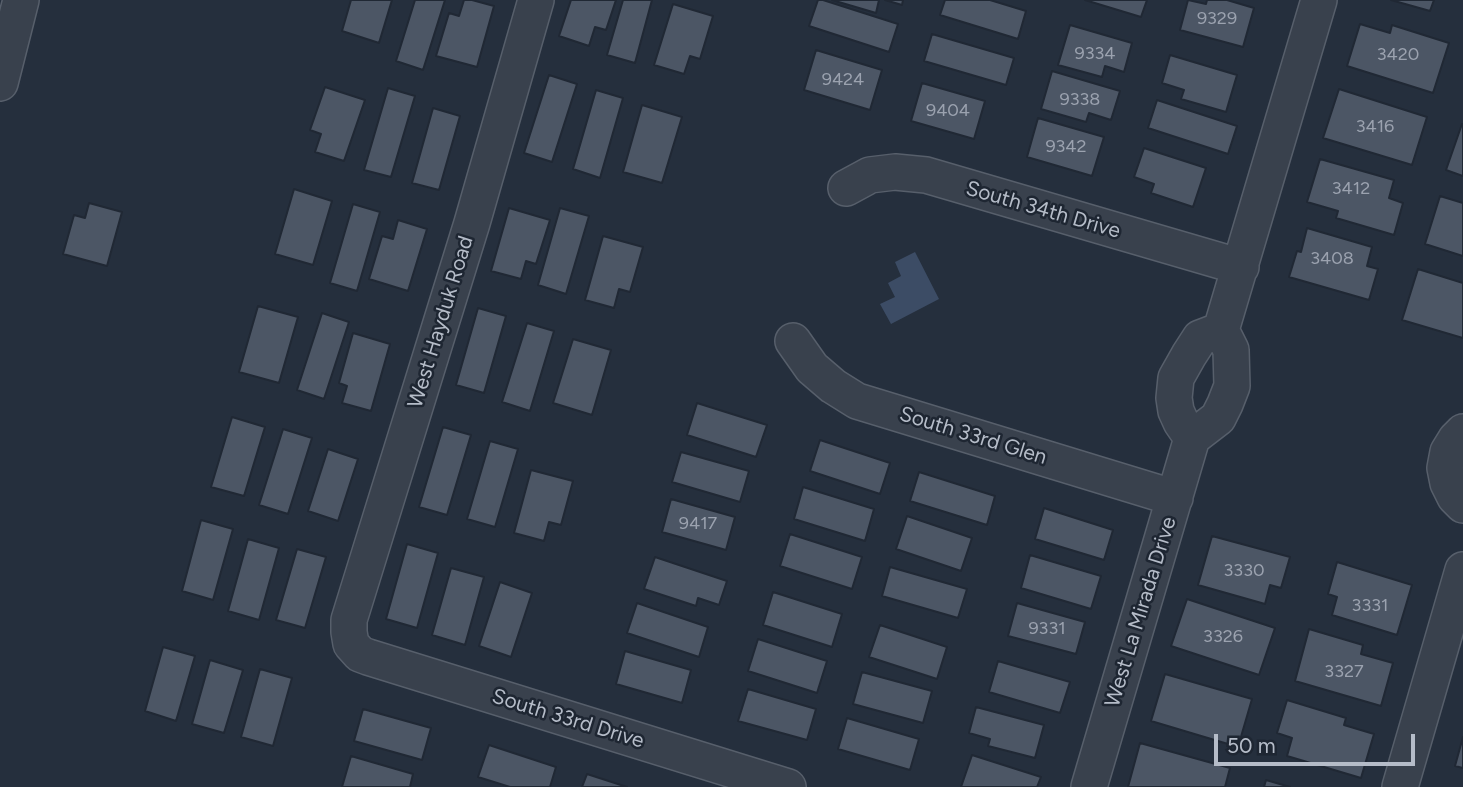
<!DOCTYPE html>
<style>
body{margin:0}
#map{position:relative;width:1463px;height:787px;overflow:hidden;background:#252f3d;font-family:Figtree,sans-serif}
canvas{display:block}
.scale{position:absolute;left:1214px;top:734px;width:201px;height:32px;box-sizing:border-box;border:4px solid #b5bcc8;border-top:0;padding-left:9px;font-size:21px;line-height:24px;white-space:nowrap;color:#b5bcc8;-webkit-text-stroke:5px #1e2632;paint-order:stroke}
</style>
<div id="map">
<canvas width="1463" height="787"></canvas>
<div class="scale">50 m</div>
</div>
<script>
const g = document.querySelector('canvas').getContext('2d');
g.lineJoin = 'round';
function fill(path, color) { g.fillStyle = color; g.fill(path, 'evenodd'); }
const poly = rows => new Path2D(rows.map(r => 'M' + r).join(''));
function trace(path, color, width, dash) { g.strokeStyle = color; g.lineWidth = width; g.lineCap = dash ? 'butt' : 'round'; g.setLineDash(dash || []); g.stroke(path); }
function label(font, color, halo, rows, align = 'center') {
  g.font = font + ' Figtree,sans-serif'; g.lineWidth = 5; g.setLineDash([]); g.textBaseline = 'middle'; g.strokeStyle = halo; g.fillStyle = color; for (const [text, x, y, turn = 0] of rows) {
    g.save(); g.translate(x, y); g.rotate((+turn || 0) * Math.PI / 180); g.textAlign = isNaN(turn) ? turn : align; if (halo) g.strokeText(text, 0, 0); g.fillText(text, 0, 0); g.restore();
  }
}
fill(poly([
 [915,252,939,299,891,324,880,304,895,297,888,283,901,276,895,262]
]), '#3c4c65');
const building = poly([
 [351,0,392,0,379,43,342,31,351,0],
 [415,0,445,0,423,70,396,61,415,0],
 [464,0,472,0,494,6,477,67,436,56,449,13,459,16,464,0],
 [571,0,616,0,606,30,595,27,589,46,559,36,571,0],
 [623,0,652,0,635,63,607,55,623,0],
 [818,0,823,0,898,24,889,52,809,26,818,0],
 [832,0,879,0,876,13,832,0],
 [885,0,903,0,902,5,885,0],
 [945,0,990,0,1026,11,1018,39,940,15,945,0],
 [1085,0,1147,0,1141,17,1085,0],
 [1188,0,1206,4,1207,0,1227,0,1254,8,1243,47,1180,30,1188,0],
 [1391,0,1434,0,1430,11,1391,0],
 [673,4,713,16,700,59,690,56,684,74,654,65,673,4],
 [1360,24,1390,33,1392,25,1449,43,1433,93,1347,66,1360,24],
 [1070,25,1132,43,1124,72,1105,66,1102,77,1058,65,1070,25],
 [932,34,1014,58,1006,85,924,61,932,34],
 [816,50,882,70,870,110,804,90,816,50],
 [1170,55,1237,75,1226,112,1181,99,1184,90,1162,83,1170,55],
 [1052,71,1120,91,1111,120,1089,113,1086,122,1041,109,1052,71],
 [549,75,577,84,552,162,524,153,549,75],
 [922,83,985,101,974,139,911,121,922,83],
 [325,87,365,100,344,161,315,152,321,134,310,130,325,87],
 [388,88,415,96,391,177,364,170,388,88],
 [1339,89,1427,117,1412,165,1323,138,1339,89],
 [596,90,623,98,600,178,573,169,596,90],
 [1157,100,1237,126,1228,154,1148,128,1157,100],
 [642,105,682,117,662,183,623,172,642,105],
 [433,108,460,116,439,190,412,183,433,108],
 [1038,118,1104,137,1092,176,1027,157,1038,118],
 [1462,124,1463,124,1463,176,1446,170,1462,124],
 [1144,148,1206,168,1193,207,1151,193,1154,184,1134,177,1144,148],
 [1320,159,1394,180,1389,198,1403,203,1394,235,1336,218,1338,211,1307,202,1320,159],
 [294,189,332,201,313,265,275,254,294,189],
 [1440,196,1463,203,1463,256,1425,244,1440,196],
 [89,203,122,212,107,266,63,254,74,215,85,218,89,203],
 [353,204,380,212,357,291,330,283,353,204],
 [509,208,550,220,536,264,526,261,521,279,491,271,509,208],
 [560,208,589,216,566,294,538,285,560,208],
 [398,220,427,229,408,291,369,279,382,236,393,239,398,220],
 [1307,228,1372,247,1367,266,1378,269,1369,300,1289,277,1297,251,1301,252,1307,228],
 [603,236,643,247,630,292,619,289,614,308,585,300,603,236],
 [1418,269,1463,283,1463,338,1402,320,1418,269],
 [258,306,298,317,279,383,239,372,258,306],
 [478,308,506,316,484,393,456,385,478,308],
 [322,313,349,322,324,399,297,390,322,313],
 [527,323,554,331,530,411,502,402,527,323],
 [353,333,390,344,371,411,342,403,347,386,339,383,353,333],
 [573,339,611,350,592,415,553,403,573,339],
 [697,403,767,425,756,457,687,435,697,403],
 [232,417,265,427,244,496,211,487,232,417],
 [443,427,471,435,447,515,419,507,443,427],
 [283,429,312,438,288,514,259,505,283,429],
 [820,440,890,463,880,494,810,471,820,440],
 [490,441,518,449,495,527,467,519,490,441],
 [328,449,358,459,338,521,308,511,328,449],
 [681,452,749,471,740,502,672,482,681,452],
 [531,470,573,481,561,525,549,522,544,541,514,533,531,470],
 [919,472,995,496,987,525,910,501,919,472],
 [803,487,874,509,865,541,794,519,803,487],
 [671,499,735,517,726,550,662,532,671,499],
 [1044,508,1113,530,1104,560,1035,539,1044,508],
 [907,516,972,538,961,571,896,549,907,516],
 [201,520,233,529,213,600,182,591,201,520],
 [790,534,862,557,852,589,780,566,790,534],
 [1212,536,1290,557,1281,588,1270,585,1265,604,1198,585,1212,536],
 [248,539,279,548,259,620,228,611,248,539],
 [407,544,438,553,417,628,386,619,407,544],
 [297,549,326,557,305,628,276,620,297,549],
 [1030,555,1101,576,1091,609,1021,588,1030,555],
 [655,557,727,581,719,605,698,598,696,606,644,589,655,557],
 [1337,562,1412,585,1397,635,1332,615,1337,597,1328,594,1337,562],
 [890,567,967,589,958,618,882,596,890,567],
 [451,568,484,577,465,645,432,635,451,568],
 [500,582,532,593,511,657,479,646,500,582],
 [773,592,842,614,832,647,763,625,773,592],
 [1187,599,1275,628,1259,675,1171,646,1187,599],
 [637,603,708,627,699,657,627,633,637,603],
 [1017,603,1085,622,1076,654,1008,636,1017,603],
 [880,625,947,647,937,679,869,657,880,625],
 [1309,629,1363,645,1361,654,1393,663,1381,706,1295,681,1309,629],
 [758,639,827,661,817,693,748,671,758,639],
 [163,647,195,656,176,721,145,711,163,647],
 [625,651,691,670,682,703,616,684,625,651],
 [210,660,243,670,224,733,192,724,210,660],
 [998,661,1070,682,1060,713,989,692,998,661],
 [260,669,292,678,273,746,241,737,260,669],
 [862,672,932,691,923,723,853,704,862,672],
 [1165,674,1252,699,1238,747,1151,721,1165,674],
 [748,689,816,709,807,740,738,721,748,689],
 [1287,700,1346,718,1344,725,1374,734,1361,778,1287,756,1292,738,1277,733,1287,700],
 [976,707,1044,725,1035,758,988,746,990,739,969,733,976,707],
 [363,709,431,728,422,760,354,741,363,709],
 [847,718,919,739,910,770,838,749,847,718],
 [1463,737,1463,768,1455,766,1463,737],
 [1140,743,1230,768,1225,787,1128,787,1140,743],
 [489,745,556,767,550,787,510,787,478,777,489,745],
 [972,755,1041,777,1037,787,961,787,972,755],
 [351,756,413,774,410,787,342,787,351,756],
 [587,774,627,787,582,787,587,774],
 [1266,780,1290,787,1264,787,1266,780]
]);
fill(building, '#4c5665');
trace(building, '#202834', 2);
const minor = poly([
 [536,0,472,223,349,620,349,632,351,644,360,654,368,657,788,787],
 [0,83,21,0],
 [846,188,870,175,895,172,926,175,1241,267],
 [793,341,812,368,833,386,857,401,1175,498],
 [1463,432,1456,439,1448,452,1445,468,1448,483,1455,497,1463,505],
 [1192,438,1181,422,1176,411,1174,398,1176,378,1189,355,1200,338,1221,330],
 [1089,787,1192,438,1218,418,1225,404,1232,386,1231,350,1221,330,1319,0],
 [1400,787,1463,570]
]);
trace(minor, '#575f6b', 38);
trace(minor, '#39414d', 35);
label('18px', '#9ba2af', null, [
 ["9329",1217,19],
 ["9334",1095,54],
 ["3420",1398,55],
 ["9424",843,80],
 ["9338",1080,100],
 ["9404",948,111],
 ["3416",1375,127],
 ["9342",1066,147],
 ["3412",1351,189],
 ["3408",1332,259],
 ["9417",698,524],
 ["3330",1244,571],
 ["3331",1370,606],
 ["9331",1047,629],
 ["3326",1223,637],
 ["3327",1344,672]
]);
label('21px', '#b5bcc8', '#1e2632', [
 ["South 34th Drive",1043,210,16],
 ["West Hayduk Road",441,322,-73],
 ["South 33rd Glen",973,436,17],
 ["West La Mirada Drive",1141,612,-73],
 ["South 33rd Drive",568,719,17]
]);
</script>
